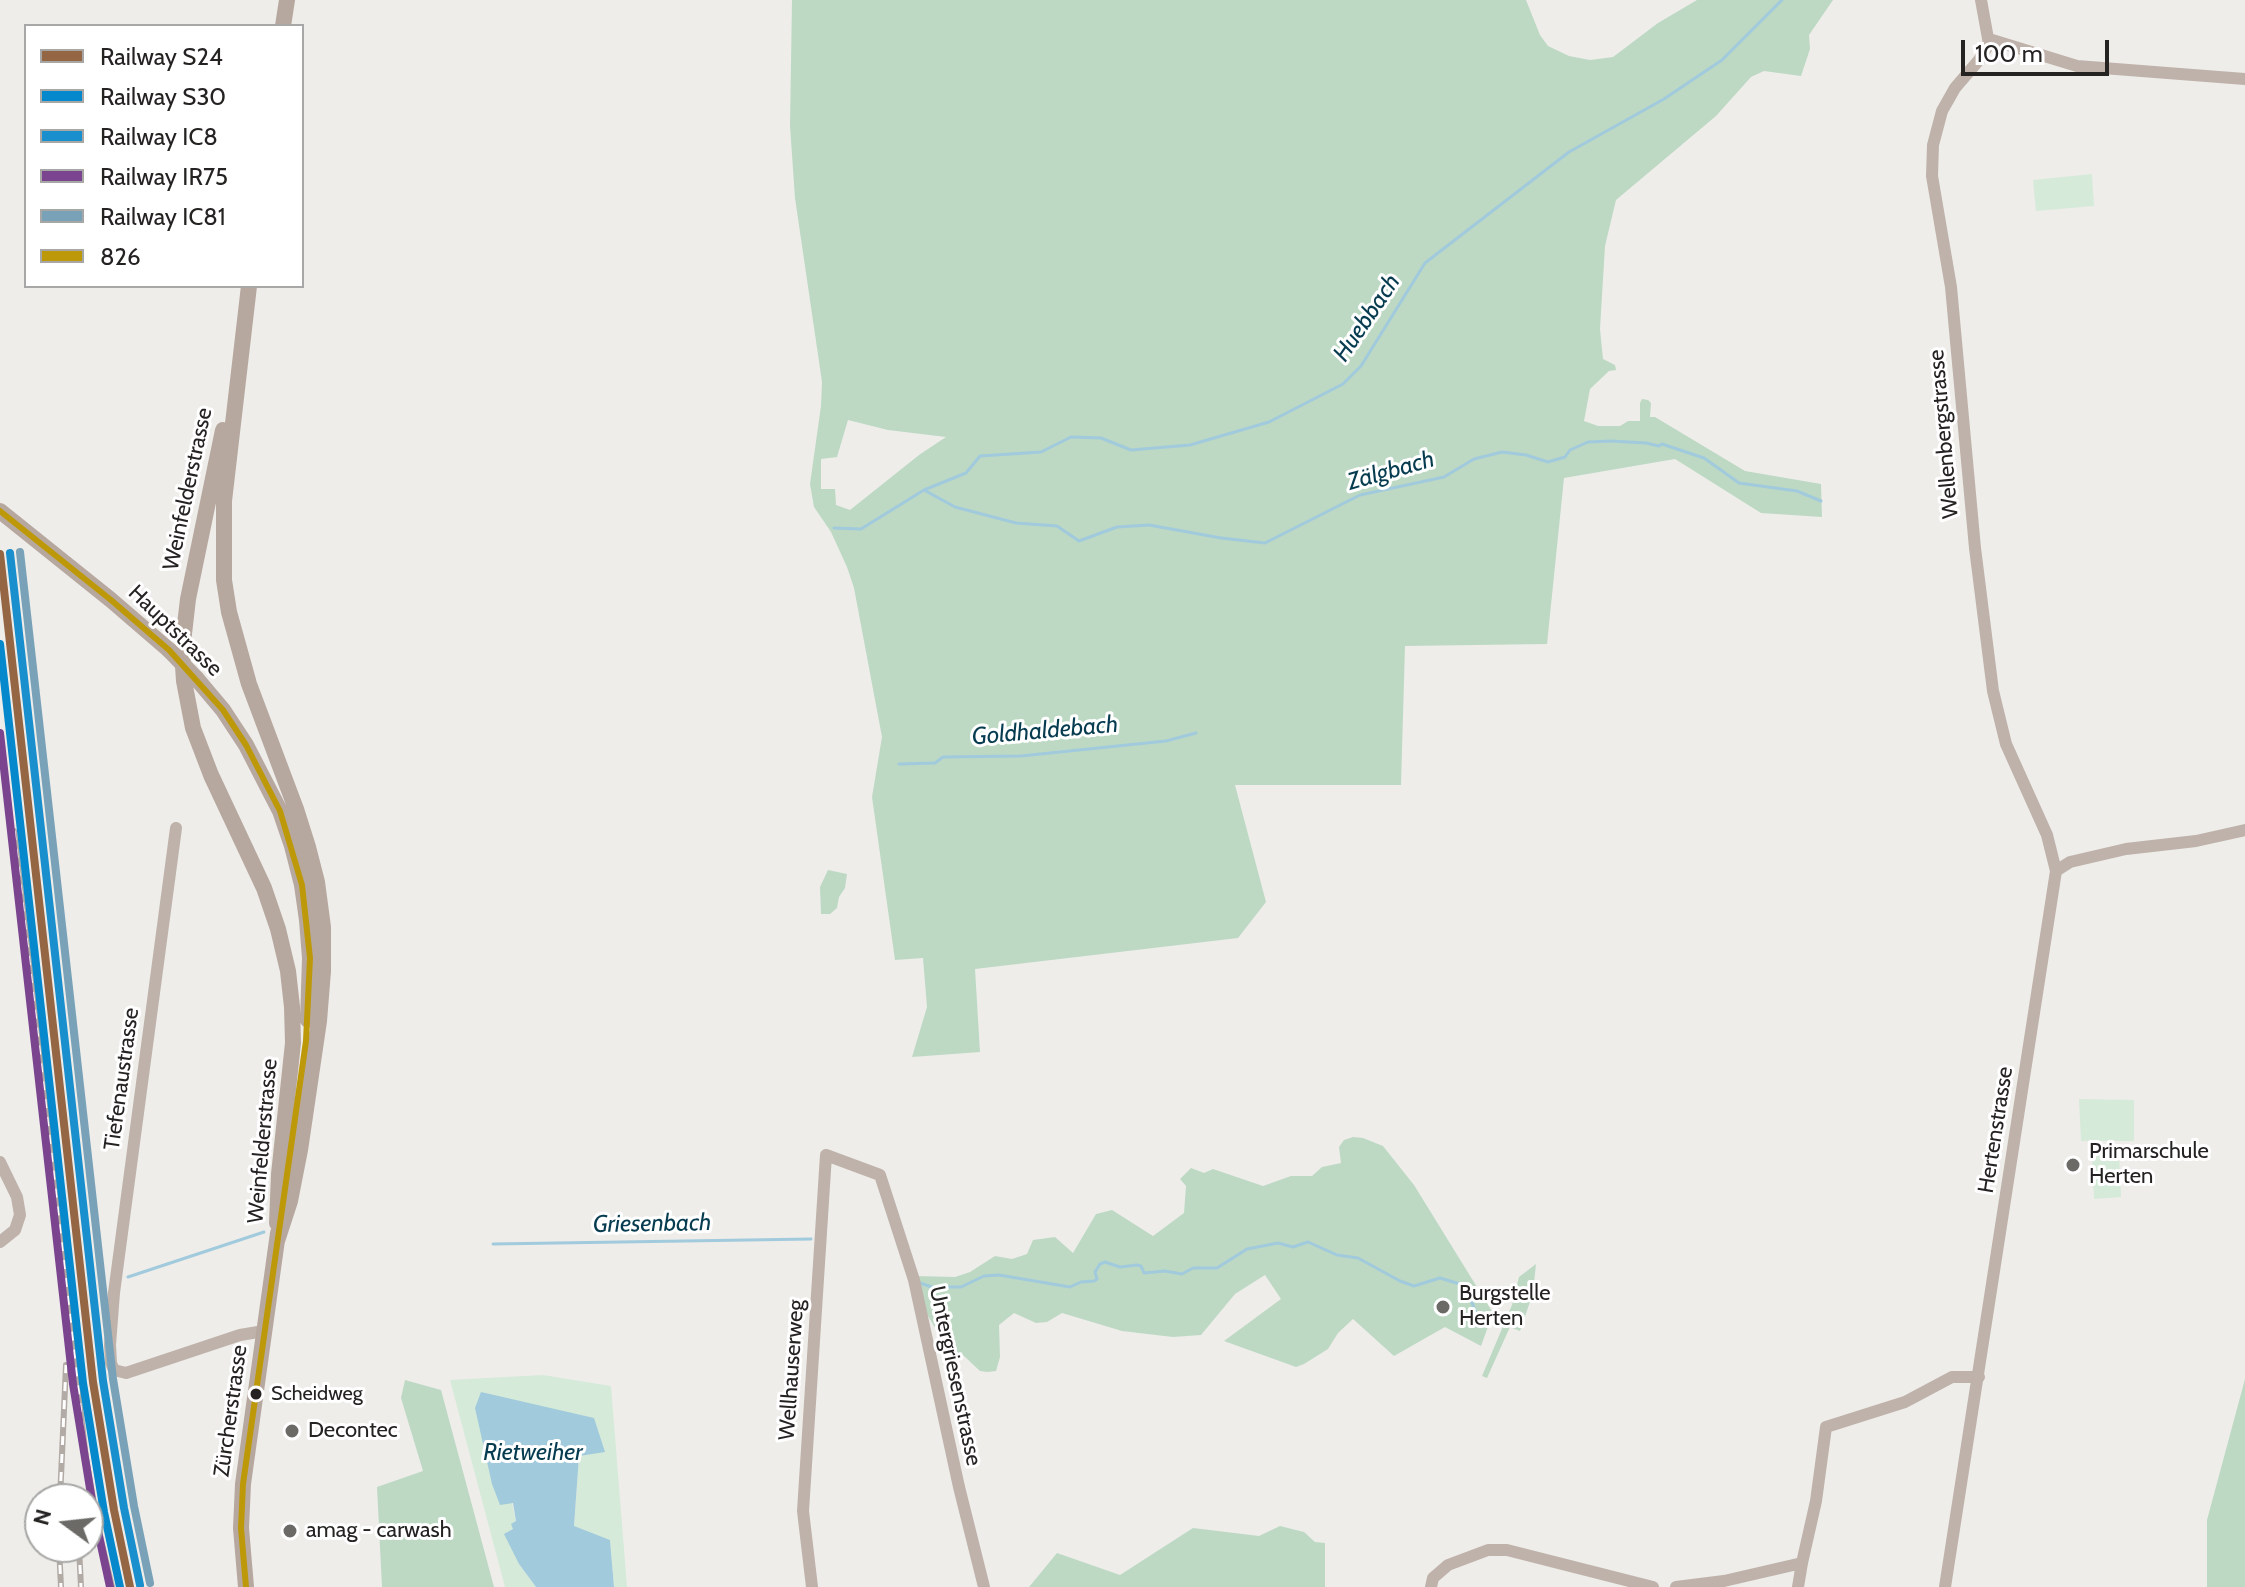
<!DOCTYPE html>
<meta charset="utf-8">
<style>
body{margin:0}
#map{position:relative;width:2245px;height:1587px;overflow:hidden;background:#eeedea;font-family:Cabin,sans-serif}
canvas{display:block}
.legend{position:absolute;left:24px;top:24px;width:280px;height:264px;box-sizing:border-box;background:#fff;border:2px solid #a7a7a6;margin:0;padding:10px 14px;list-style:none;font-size:24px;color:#242321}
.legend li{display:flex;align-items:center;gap:16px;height:40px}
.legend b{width:40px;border:2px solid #a7a7a6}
.north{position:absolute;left:24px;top:1483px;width:80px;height:80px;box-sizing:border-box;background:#fff;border:2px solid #a7a7a6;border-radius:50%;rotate:285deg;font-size:22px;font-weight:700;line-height:32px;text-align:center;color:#242321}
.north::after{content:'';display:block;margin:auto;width:28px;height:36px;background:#6b6a67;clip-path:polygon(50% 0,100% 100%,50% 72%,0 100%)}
.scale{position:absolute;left:1961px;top:40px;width:148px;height:36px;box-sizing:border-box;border:4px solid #242321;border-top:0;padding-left:10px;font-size:24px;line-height:28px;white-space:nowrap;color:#242321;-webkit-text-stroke:6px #fff;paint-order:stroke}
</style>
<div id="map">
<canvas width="2245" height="1587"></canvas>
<ul class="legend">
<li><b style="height:10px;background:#946644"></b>Railway S24</li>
<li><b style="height:10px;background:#0588cc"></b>Railway S30</li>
<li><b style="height:10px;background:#1a8fce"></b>Railway IC8</li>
<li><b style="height:10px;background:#7a448f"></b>Railway IR75</li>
<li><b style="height:10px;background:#79a2b8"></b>Railway IC81</li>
<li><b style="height:10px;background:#bd990a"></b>826</li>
</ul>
<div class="north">N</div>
<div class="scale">100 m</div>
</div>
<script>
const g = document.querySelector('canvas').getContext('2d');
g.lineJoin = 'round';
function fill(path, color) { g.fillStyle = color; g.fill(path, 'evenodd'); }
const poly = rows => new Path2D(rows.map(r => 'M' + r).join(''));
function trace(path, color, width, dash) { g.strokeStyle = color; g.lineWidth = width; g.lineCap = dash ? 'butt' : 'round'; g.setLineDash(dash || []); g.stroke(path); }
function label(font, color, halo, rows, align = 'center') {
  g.font = font + ' Cabin,sans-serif'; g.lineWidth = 6; g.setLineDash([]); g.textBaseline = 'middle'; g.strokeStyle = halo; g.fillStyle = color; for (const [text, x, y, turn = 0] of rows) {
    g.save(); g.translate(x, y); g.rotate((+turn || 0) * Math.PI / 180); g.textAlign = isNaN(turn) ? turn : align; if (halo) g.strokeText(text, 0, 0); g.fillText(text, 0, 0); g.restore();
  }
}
fill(poly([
 [2092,174,2094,206,2036,211,2033,180],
 [2079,1099,2134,1100,2134,1141,2081,1141],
 [2119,1154,2121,1197,2094,1199,2092,1155],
 [543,1375,611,1386,627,1587,614,1587,610,1540,574,1527,579,1456,594,1418,512,1503,516,1522,513,1529,519,1564,536,1587,505,1587,450,1380]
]), '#d5ead9');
fill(poly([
 [792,0,1526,0,1540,35,1548,46,1569,56,1590,60,1613,57,1658,23,1697,0,1833,0,1809,35,1810,49,1801,76,1764,71,1751,77,1716,116,1616,200,1605,246,1600,329,1603,359,1615,365,1616,370,1609,371,1590,389,1584,421,1598,426,1620,426,1628,421,1640,421,1640,403,1642,399,1648,400,1651,403,1650,417,1655,417,1745,471,1821,484,1822,517,1761,513,1675,459,1564,478,1547,644,1405,646,1401,785,1235,785,1266,902,1238,938,975,969,980,1052,912,1057,927,1007,923,958,895,960,872,797,882,737,854,588,847,567,831,532,814,507,810,484,821,406,822,382,795,198,790,126],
 [848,420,888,430,946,437,919,455,850,510,836,505,835,489,821,489,821,459,837,457],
 [828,870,847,874,845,888,839,897,837,908,830,914,821,914,820,887],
 [1353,1137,1363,1138,1383,1146,1414,1185,1493,1313,1481,1346,1445,1327,1394,1356,1353,1319,1338,1333,1328,1349,1304,1364,1296,1367,1224,1341,1281,1299,1265,1275,1235,1294,1201,1335,1173,1337,1122,1331,1062,1313,1047,1322,1036,1323,1014,1313,999,1325,1000,1357,996,1371,987,1372,980,1371,964,1356,946,1346,925,1311,915,1276,955,1277,970,1272,995,1256,1012,1259,1027,1254,1033,1240,1055,1237,1073,1253,1096,1214,1112,1210,1153,1236,1184,1213,1186,1186,1180,1179,1191,1168,1204,1173,1213,1169,1263,1186,1291,1176,1312,1176,1322,1167,1341,1163,1339,1147,1344,1140],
 [1536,1264,1533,1293,1520,1331,1510,1327,1487,1378,1482,1376,1512,1305,1519,1277],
 [2245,1379,2245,1587,2207,1587,2207,1520],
 [405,1380,441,1390,494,1587,382,1587,377,1487,423,1471,401,1398],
 [1280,1526,1304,1532,1315,1542,1325,1543,1325,1587,1029,1587,1057,1553,1120,1575,1193,1528,1259,1536]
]), '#bdd9c4');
fill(poly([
 [481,1392,594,1418,605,1452,579,1456,574,1526,610,1540,614,1587,536,1587,519,1564,504,1534,513,1529,511,1524,516,1521,513,1503,500,1505,492,1484,475,1408]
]), '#a1cadd');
trace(poly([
 [924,490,955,507,1016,523,1057,526,1079,541,1117,527,1149,525,1221,538,1265,543,1360,495,1444,477,1474,459,1502,452,1526,455,1548,462,1565,457,1570,450,1588,442,1611,441,1646,443,1659,446,1662,444,1704,458,1739,483,1797,491,1821,501],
 [834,528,861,529,924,490,966,473,980,456,1041,452,1071,437,1101,438,1131,450,1190,445,1269,422,1343,384,1361,366,1425,263,1569,152,1664,99,1722,60,1782,0],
 [899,764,935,763,943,757,1021,756,1166,741,1196,733],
 [493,1244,811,1239],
 [128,1277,264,1232],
 [920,1283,932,1287],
 [942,1287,961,1287,984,1276,999,1275,1070,1287,1081,1282,1094,1281,1097,1279,1095,1272,1100,1264,1105,1262,1120,1267,1137,1265,1141,1266,1144,1273,1165,1271,1182,1274,1193,1268,1217,1268,1247,1249,1278,1243,1293,1247,1308,1242,1337,1255,1358,1258,1400,1281,1414,1286,1440,1278,1460,1284,1467,1291,1480,1322]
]), '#a1cadd', 3);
trace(poly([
 [1981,0,1989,44,1979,60,1955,88,1942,111,1933,145,1932,176,1951,287,1975,548,1993,691,2006,744,2047,835,2056,871],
 [1989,39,2077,66,2245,79],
 [176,828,114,1293,110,1345,111,1363,114,1370,126,1373,240,1335,264,1331],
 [0,1162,17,1197,20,1215,15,1230,0,1242],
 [812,1587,803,1511,826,1155,880,1175,914,1280,959,1487,984,1587],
 [1431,1587,1433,1578,1448,1565,1488,1550,1507,1550,1653,1587],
 [1676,1587,1724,1581,1802,1563,1816,1501,1826,1427,1905,1402,1952,1377,1979,1377],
 [1798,1587,1802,1563],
 [1945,1587,2056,871,2070,862,2126,849,2196,841,2245,830]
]), '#bfb2aa', 12);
trace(poly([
 [283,26,287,0],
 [249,286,224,501,224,580,229,612,249,684,296,809,308,847,317,882,323,927,323,971,319,1021,300,1150,290,1201,277,1241],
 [223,430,188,599,182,651,184,681,193,728,211,775,264,888,278,929,288,971,292,1007,293,1043,279,1174,277,1223],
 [0,511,111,600,169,650],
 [196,678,223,710,246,745,280,811,292,846,302,885,307,920,310,958,308,1020],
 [246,1587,241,1528,243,1484,278,1233]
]), '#b7a89f', 16);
const rail = poly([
 [14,831,86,1458,98,1527,112,1587],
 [60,1499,66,1365],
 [59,1547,61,1587],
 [79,1547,81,1587]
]);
trace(rail, '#b2aaa5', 6);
trace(rail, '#fff', 3, [9]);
trace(poly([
 [169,650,196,678]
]), '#b7a89f', 16);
trace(poly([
 [0,511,111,600,169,650,223,710,246,745,280,811,302,885,310,958,306,1041,243,1484,241,1528,246,1587]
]), '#bd990a', 6);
trace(poly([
 [0,554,93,1382,114,1510,130,1587]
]), '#946644', 8);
trace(poly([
 [0,644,83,1383,104,1512,120,1587]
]), '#0588cc', 8);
trace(poly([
 [10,553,103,1381,124,1508,140,1585]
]), '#1a8fce', 8);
trace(poly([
 [0,733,73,1384,94,1513,110,1587]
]), '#7a448f', 8);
trace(poly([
 [20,552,113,1379,134,1506,150,1583]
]), '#79a2b8', 8);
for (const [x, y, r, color] of [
 [2073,1165,8,"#6b6a67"],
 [1443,1307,8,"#6b6a67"],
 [256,1394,7,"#242321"],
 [292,1431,8,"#6b6a67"],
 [290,1531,8,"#6b6a67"]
]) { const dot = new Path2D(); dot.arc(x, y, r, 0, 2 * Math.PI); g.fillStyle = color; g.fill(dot); trace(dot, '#fff', 3); }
label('20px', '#242321', '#fff', [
 ["Scheidweg",271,1394]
], 'left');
label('22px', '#242321', '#fff', [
 ["Wellenbergstrasse",1944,434,-95],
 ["Weinfelderstrasse",188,489,-78],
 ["Hauptstrasse",175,631,44],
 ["Tiefenaustrasse",122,1079,-82],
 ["Hertenstrasse",1996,1130,-81],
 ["Weinfelderstrasse",263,1141,-85],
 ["Wellhauserweg",792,1370,-86],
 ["Untergriesenstrasse",955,1376,78],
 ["Zürcherstrasse",231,1411,-82]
]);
label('22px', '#242321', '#fff', [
 ["Primarschule",2089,1152],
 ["Herten",2089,1177],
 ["Burgstelle",1459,1294],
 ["Herten",1459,1319],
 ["Decontec",308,1431],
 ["amag - carwash",306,1531]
], 'left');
label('italic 24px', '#073c50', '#fff', [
 ["Huebbach",1367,318,-56],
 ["Zälgbach",1391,471,-16],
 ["Goldhaldebach",1045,731,-5],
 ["Griesenbach",652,1224,-1],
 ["Rietweiher",533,1453]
]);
</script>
